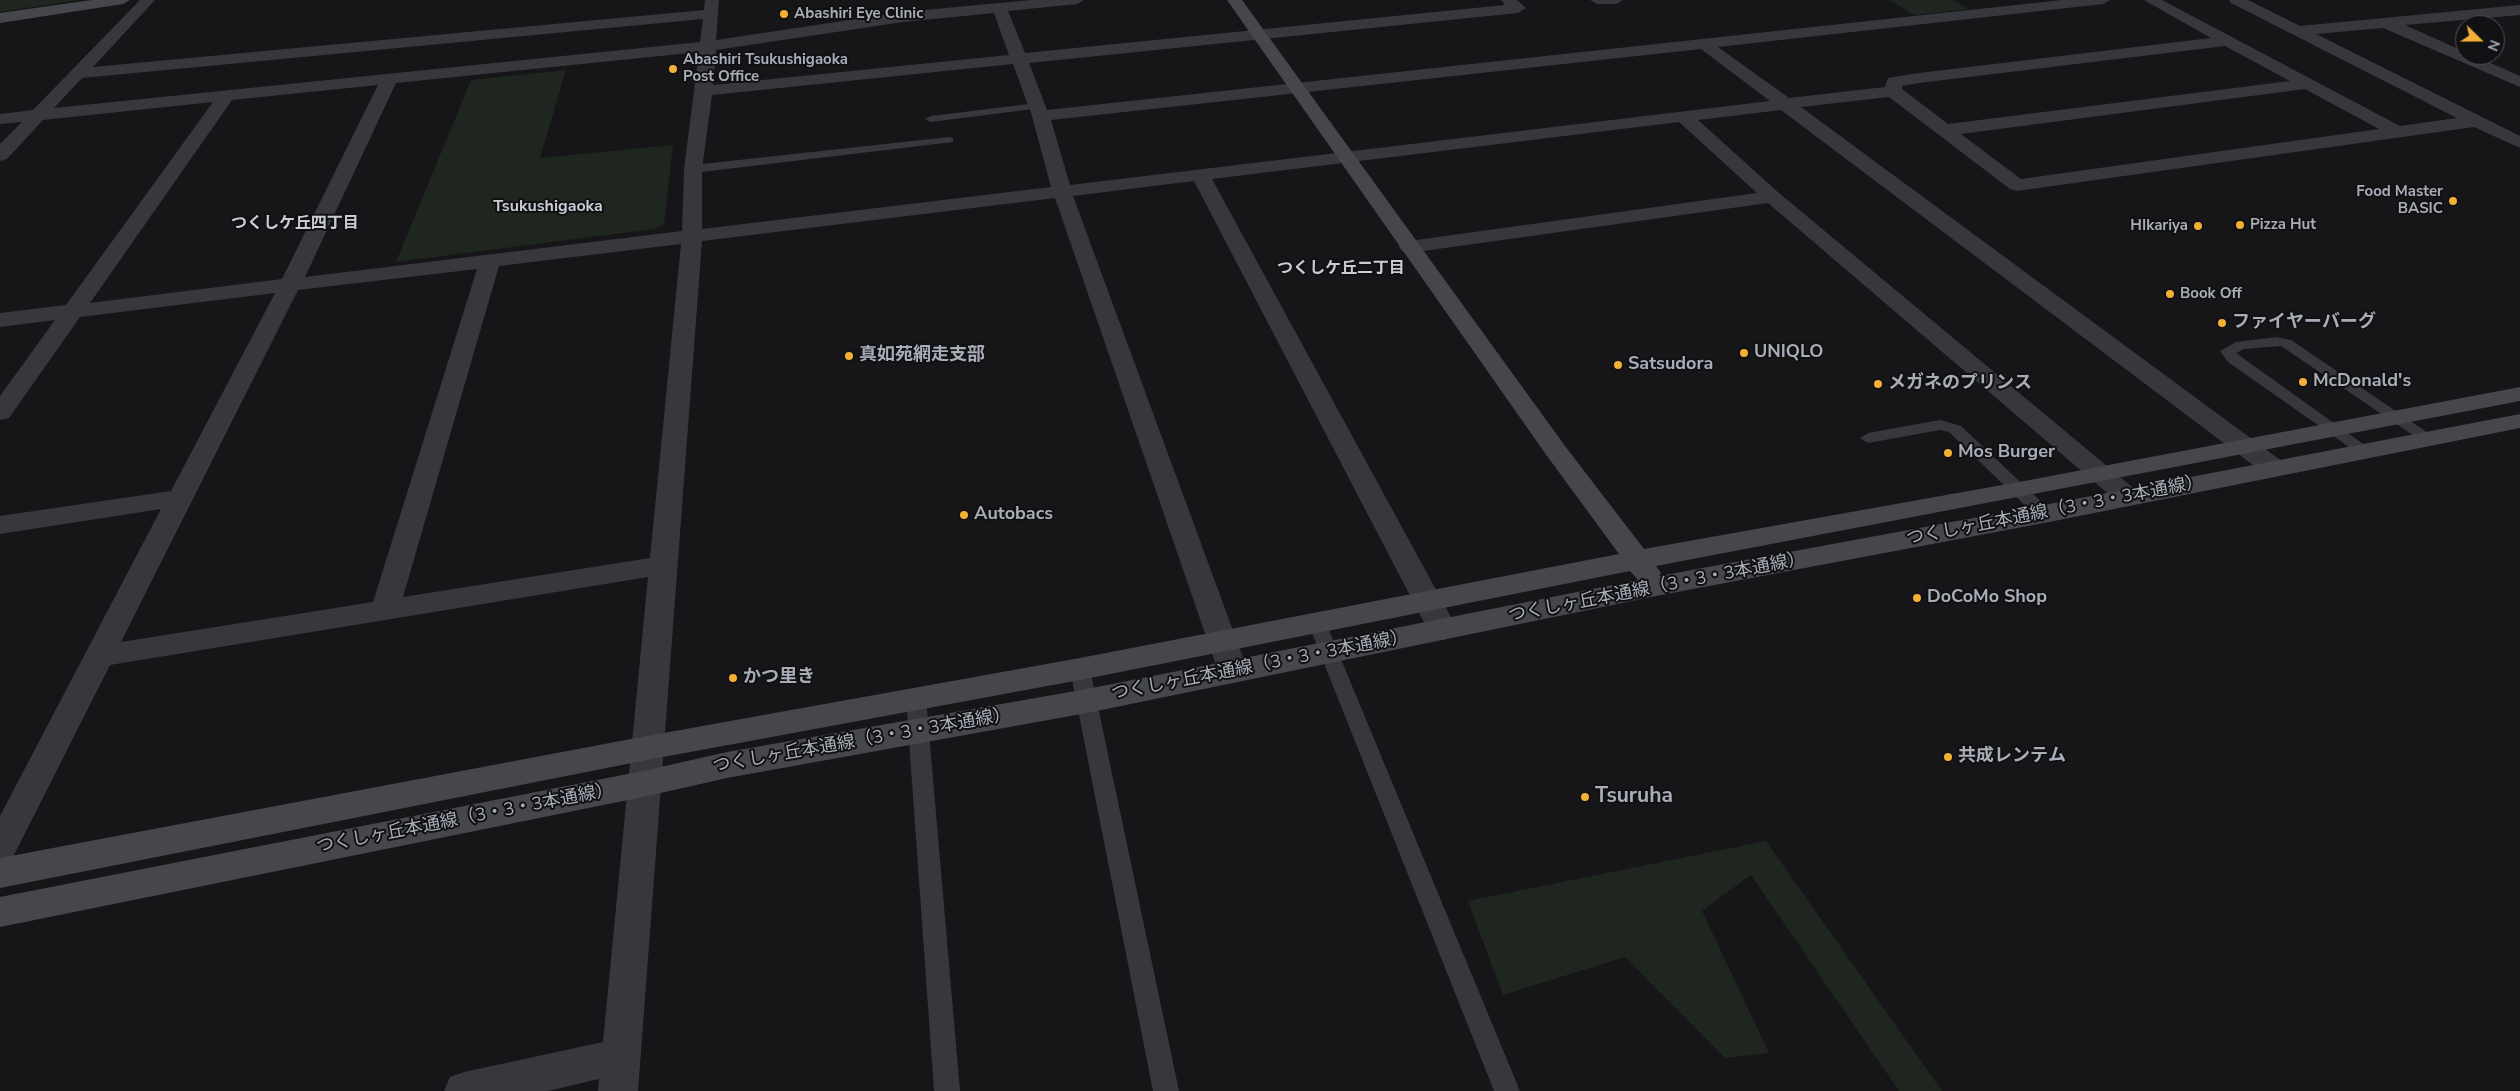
<!DOCTYPE html>
<meta charset="utf-8">
<style>
body{margin:0}
#map{position:relative;width:2520px;height:1091px;overflow:hidden;background:#161618;font-family:"Nunito Sans",sans-serif}
canvas{display:block}
.north{position:absolute;left:2455px;top:15px;width:50px;height:50px;box-sizing:border-box;background:#111113;border:1px solid #4d4f55;border-radius:50%;rotate:112deg;font-size:14px;font-weight:700;line-height:20px;text-align:center;color:#a8adb8}
.north::after{content:'';display:block;margin:auto;width:18px;height:22px;background:#f2b134;clip-path:polygon(50% 0,100% 100%,50% 72%,0 100%)}
</style>
<div id="map">
<canvas width="2520" height="1091"></canvas>
<div class="north">N</div>
</div>
<script>
const g = document.querySelector('canvas').getContext('2d');
g.lineJoin = 'round';
function fill(path, color) { g.fillStyle = color; g.fill(path, 'evenodd'); }
const poly = rows => new Path2D(rows.map(r => 'M' + r).join(''));
function trace(path, color, width, dash) { g.strokeStyle = color; g.lineWidth = width; g.lineCap = dash ? 'butt' : 'round'; g.setLineDash(dash || []); g.stroke(path); }
function label(font, color, halo, rows, align = 'center') {
  g.font = font + ' "Nunito Sans","Noto Sans JP",sans-serif'; g.lineWidth = 4; g.setLineDash([]); g.textBaseline = 'middle'; g.strokeStyle = halo; g.fillStyle = color; for (const [text, x, y, turn = 0] of rows) {
    g.save(); g.translate(x, y); g.rotate((+turn || 0) * Math.PI / 180); g.textAlign = isNaN(turn) ? turn : align; if (halo) g.strokeText(text, 0, 0); g.fillText(text, 0, 0); g.restore();
  }
}
fill(poly([
 [0,0,79,0,0,12],
 [1890,0,1953,0,1969,9,1914,15],
 [566,70,540,158,673,145,664,224,654,229,396,262,471,80],
 [1766,841,1942,1091,1899,1091,1751,875,1702,911,1769,1053,1725,1058,1625,957,1503,995,1468,901]
]), '#1e261f');
fill(poly([
 [1037,103,1041,104,1041,108,931,122,925,119,931,116,1037,103],
 [949,137,953,138,953,142,693,173,687,169,693,165,949,137],
 [2277,337,2291,340,2437,439,2435,442,2423,442,2281,346,2244,349,2236,353,2373,451,2365,456,2359,454,2228,362,2220,351,2236,342,2277,337],
 [1940,420,1961,426,2050,510,2053,514,2050,518,2038,518,1949,432,1940,430,1868,443,1860,438,1868,433,1940,420],
 [1317,616,1324,618,1326,623,1520,1091,1494,1091,1308,623,1310,618,1317,616],
 [1080,662,1087,664,1090,669,1179,1091,1153,1091,1070,669,1073,664,1080,662],
 [916,691,923,693,926,698,960,1091,934,1091,906,698,909,693,916,691]
]), '#37383d');
fill(poly([
 [140,0,155,0,93,67,704,10,705,0,719,0,716,40,903,12,1031,0,1084,0,1077,4,1008,11,1025,53,1505,5,1501,0,1517,0,1526,8,1518,13,1029,63,1047,110,2062,0,2110,0,2103,4,1718,47,1789,98,1885,87,1888,78,1919,73,2211,38,2144,0,2162,0,2400,126,2457,118,2231,3,2229,0,2248,0,2300,26,2520,5,2520,15,2405,25,2465,52,2465,55,2472,55,2520,76,2520,87,2383,28,2316,34,2520,136,2520,148,2474,127,2017,191,2010,189,1889,97,1801,107,2283,462,2287,468,2283,474,2274,476,2265,474,1781,110,1698,120,1779,193,2137,491,2141,497,2137,503,2128,505,2119,503,1768,203,1409,253,1402,251,1399,247,1402,243,1409,241,1757,193,1679,122,1212,179,1458,630,1453,637,1443,640,1433,637,1428,630,1194,181,1073,196,1248,671,1244,679,1233,682,1222,679,1218,671,1055,198,702,241,638,1091,598,1091,599,1079,548,1091,444,1091,450,1077,464,1072,603,1042,648,577,110,665,12,859,0,863,0,816,161,509,0,534,0,516,171,491,275,293,80,317,9,418,0,420,0,396,55,320,0,327,0,313,66,305,213,102,43,120,7,159,0,161,0,144,22,122,0,124,0,114,33,110,140,0],
 [994,13,1009,55,713,85,716,50,903,22,994,13],
 [703,19,700,42,54,108,82,78,703,19],
 [2225,46,2290,81,1948,124,1902,89,1902,86,1919,83,2225,46],
 [1701,49,1770,101,1070,185,1051,120,1701,49],
 [699,52,684,169,682,231,305,277,396,83,699,52],
 [1013,64,1032,116,1051,187,702,229,702,169,712,95,1013,64],
 [378,85,282,279,90,303,232,100,378,85],
 [2305,89,2379,129,2021,179,1961,134,2305,89],
 [681,244,650,558,403,597,499,266,681,244],
 [477,269,373,602,121,642,298,290,477,269],
 [1590,0,1623,0,1616,4,1597,4,1590,0]
]), '#37383d');
fill(poly([
 [92,0,130,0,123,4,0,23,0,13,92,0],
 [1227,0,1242,0,1565,446,1644,549,2019,482,2520,387,2520,401,1656,566,1661,573,1659,576,2044,505,2520,414,2520,428,2044,523,1656,596,1087,713,727,778,643,797,0,927,0,897,643,771,727,752,1087,689,1638,580,1630,571,1080,680,647,760,0,888,0,858,647,736,1080,658,1619,554,1547,456,1227,0]
]), '#45474d');
for (const [x, y, r, color] of [
 [784,14,5,"#f2b134"],
 [673,69,5,"#f2b134"],
 [2453,201,5,"#f2b134"],
 [2240,225,5,"#f2b134"],
 [2198,226,5,"#f2b134"],
 [2170,294,5,"#f2b134"],
 [2222,323,5,"#f2b134"],
 [1744,353,5,"#f2b134"],
 [849,356,5,"#f2b134"],
 [1618,365,5,"#f2b134"],
 [2303,382,5,"#f2b134"],
 [1878,384,5,"#f2b134"],
 [1948,453,5,"#f2b134"],
 [964,515,5,"#f2b134"],
 [1917,598,5,"#f2b134"],
 [733,678,5,"#f2b134"],
 [1948,757,5,"#f2b134"],
 [1585,797,5,"#f2b134"]
]) { const dot = new Path2D(); dot.arc(x, y, r, 0, 2 * Math.PI); g.fillStyle = color; g.fill(dot); trace(dot, '#111113', 2); }
label('bold 15px', '#a8adb8', '#111113', [
 ["Abashiri Eye Clinic",794,14],
 ["Abashiri Tsukushigaoka",683,60],
 ["Post Office",683,77],
 ["Food Master",2443,192,"right"],
 ["BASIC",2443,209,"right"],
 ["Pizza Hut",2250,225],
 ["HIkariya",2188,226,"right"],
 ["Book Off",2180,294]
], 'left');
label('bold 16px', '#c9ccd4', '#111113', [
 ["Tsukushigaoka",548,207]
]);
label('bold 16px', '#c9ccd4', '#111113', [
 ["つくしケ丘四丁目",295,224],
 ["つくしケ丘二丁目",1341,269]
]);
label('bold 18px', '#a8adb8', '#111113', [
 ["ファイヤーバーグ",2232,323],
 ["UNIQLO",1754,353],
 ["真如苑網走支部",859,356],
 ["Satsudora",1628,365],
 ["McDonald's",2313,382],
 ["メガネのプリンス",1888,384],
 ["Mos Burger",1958,453],
 ["Autobacs",974,515],
 ["DoCoMo Shop",1927,598],
 ["かつ里き",743,678],
 ["共成レンテム",1958,757]
], 'left');
label('18px', '#a8adb8', '#111113', [
 ["つくしヶ丘本通線（3・3・3本通線）",2055,511,-11],
 ["つくしヶ丘本通線（3・3・3本通線）",1657,588,-11],
 ["つくしヶ丘本通線（3・3・3本通線）",1260,666,-11],
 ["つくしヶ丘本通線（3・3・3本通線）",862,741,-10],
 ["つくしヶ丘本通線（3・3・3本通線）",465,819,-11]
]);
label('bold 21px', '#a8adb8', '#111113', [
 ["Tsuruha",1595,797]
], 'left');
</script>
